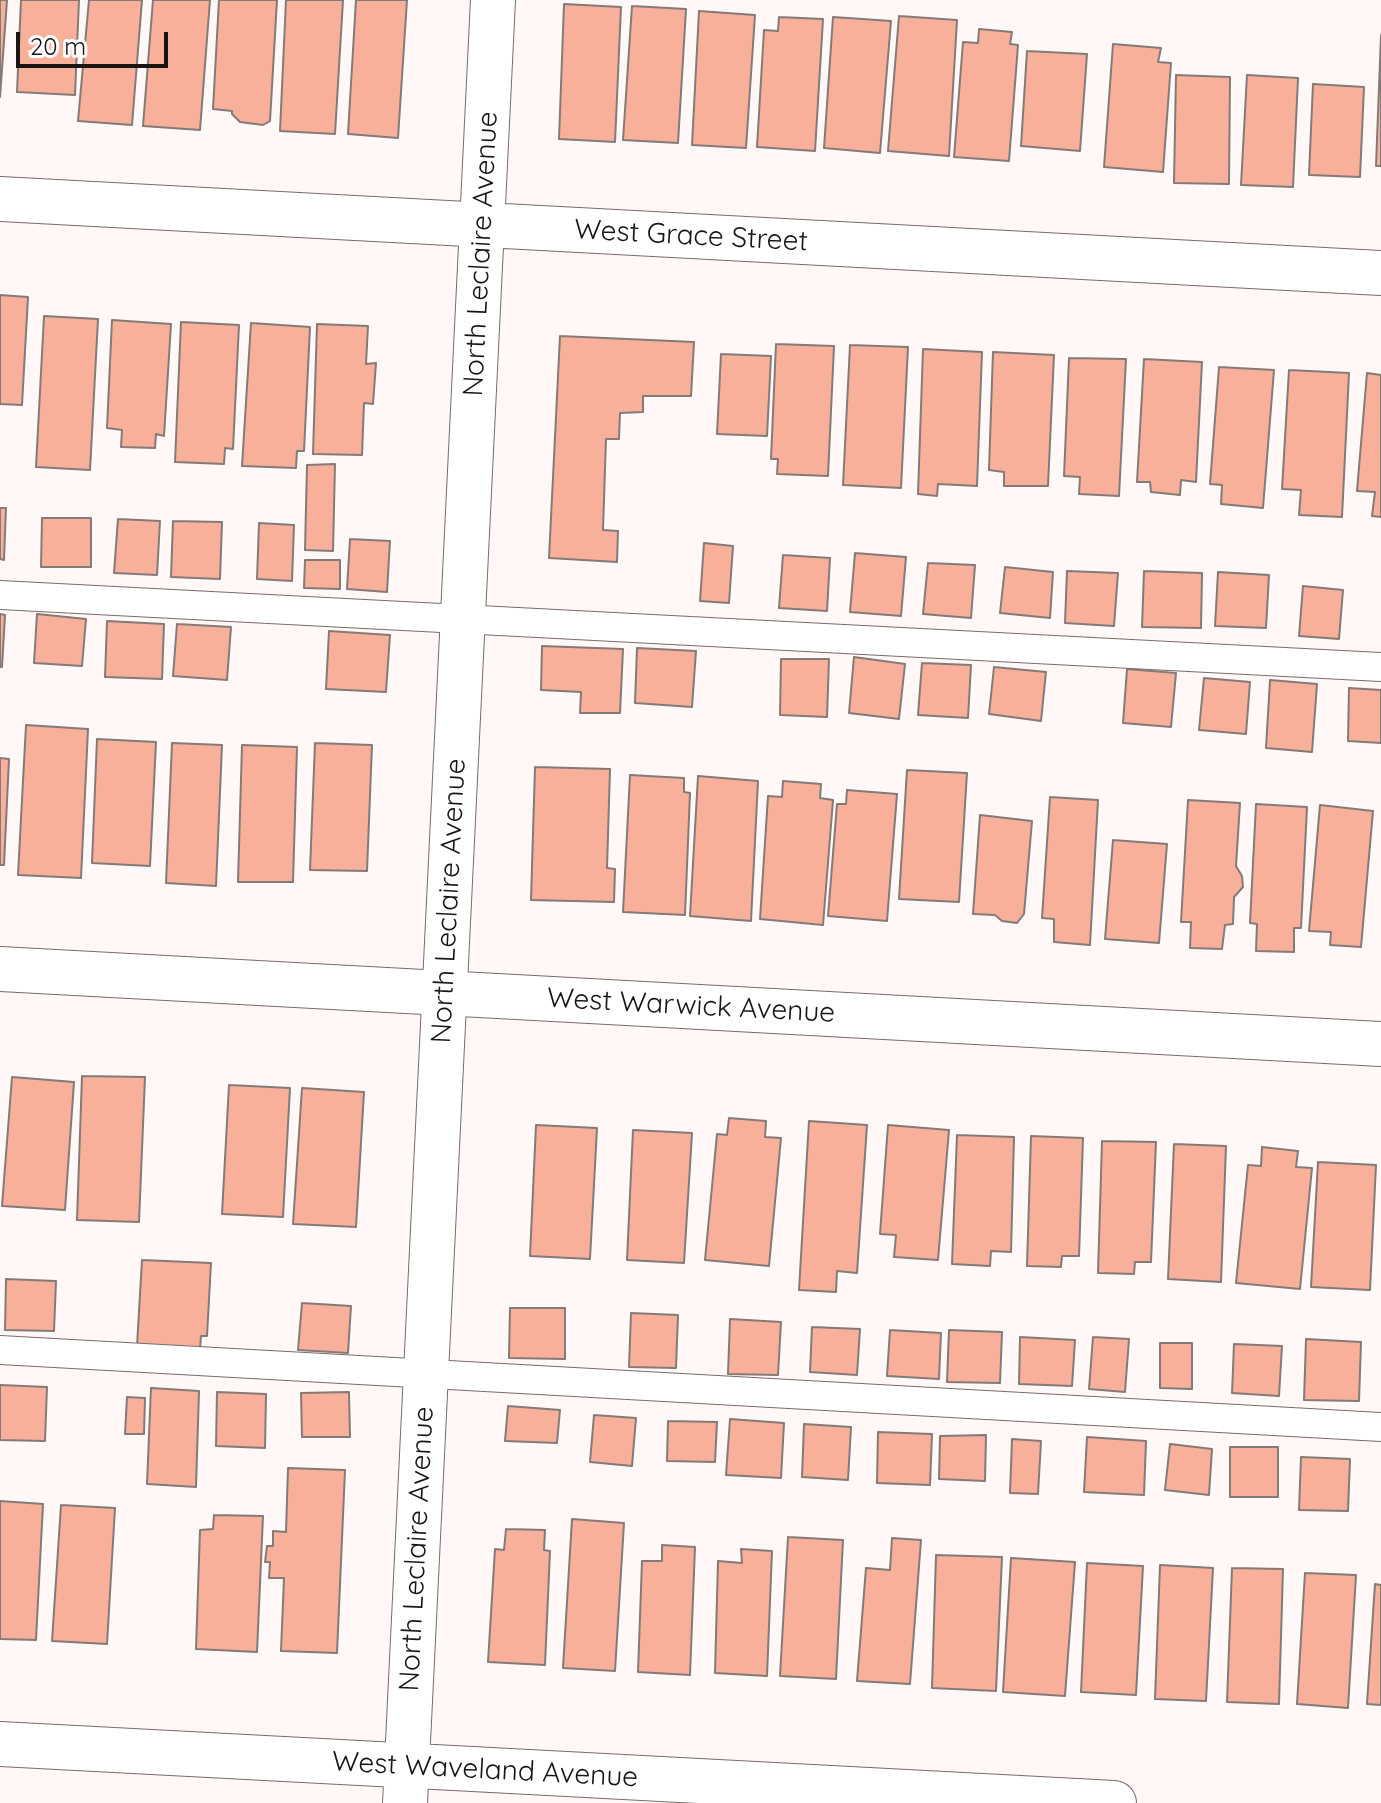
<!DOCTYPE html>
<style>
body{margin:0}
#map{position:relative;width:1381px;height:1803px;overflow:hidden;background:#fff8f6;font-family:Quicksand,sans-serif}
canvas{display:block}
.scale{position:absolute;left:16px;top:32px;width:152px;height:36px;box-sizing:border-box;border:4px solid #181513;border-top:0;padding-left:10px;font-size:24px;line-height:28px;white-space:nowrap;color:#181513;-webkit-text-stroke:6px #fff;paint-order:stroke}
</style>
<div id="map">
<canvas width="1381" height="1803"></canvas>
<div class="scale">20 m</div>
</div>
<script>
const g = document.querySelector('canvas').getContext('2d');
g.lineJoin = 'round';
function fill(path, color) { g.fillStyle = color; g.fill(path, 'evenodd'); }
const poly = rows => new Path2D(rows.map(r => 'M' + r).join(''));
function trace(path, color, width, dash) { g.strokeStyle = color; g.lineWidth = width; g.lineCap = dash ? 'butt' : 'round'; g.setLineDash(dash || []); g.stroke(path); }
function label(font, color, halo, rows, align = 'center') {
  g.font = font + ' Quicksand,sans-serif'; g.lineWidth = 7; g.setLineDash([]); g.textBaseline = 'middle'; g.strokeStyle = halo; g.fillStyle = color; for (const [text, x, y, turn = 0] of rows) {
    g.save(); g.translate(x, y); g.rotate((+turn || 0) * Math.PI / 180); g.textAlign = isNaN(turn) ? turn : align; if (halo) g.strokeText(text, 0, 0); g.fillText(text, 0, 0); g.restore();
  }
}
const building = poly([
 [0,0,7,0,0,97,0,0],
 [21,0,79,0,75,95,17,92,21,0],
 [89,0,142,0,132,125,78,121,89,0],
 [153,0,210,0,200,130,143,126,153,0],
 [219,0,277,0,270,121,263,125,240,122,232,114,232,111,213,109,219,0],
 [286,0,343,0,335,134,280,131,286,0],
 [356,0,407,0,398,138,348,134,356,0],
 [564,4,621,7,615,142,559,139,564,4],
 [632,6,686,9,678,143,623,140,632,6],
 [699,11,755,15,746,148,692,145,699,11],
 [899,16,957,20,949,156,888,151,899,16],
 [779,17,823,19,815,151,757,147,764,30,778,31,779,17],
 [833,17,891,21,880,153,824,148,833,17],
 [979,29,1012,32,1010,44,1018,45,1009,161,954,157,963,42,978,43,979,29],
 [1381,35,1381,166,1376,166,1381,35],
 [1113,44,1161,48,1158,62,1171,63,1163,172,1104,167,1113,44],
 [1027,51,1087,54,1080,151,1021,146,1027,51],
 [1176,75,1230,77,1229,184,1174,183,1176,75],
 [1247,75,1298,78,1293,187,1241,185,1247,75],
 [1313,84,1364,87,1360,177,1309,175,1313,84],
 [0,295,28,297,22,405,0,404,0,295],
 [44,316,98,319,90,470,36,467,44,316],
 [112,320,171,324,164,436,156,434,155,448,121,447,122,430,107,428,112,320],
 [181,322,239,325,233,449,225,448,224,464,175,462,181,322],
 [251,323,310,327,304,451,297,451,296,468,242,466,251,323],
 [317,324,368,326,366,364,376,363,373,404,364,403,362,455,313,454,317,324],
 [560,336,694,342,691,396,643,396,643,412,620,413,619,439,606,439,603,530,618,531,617,562,549,558,560,336],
 [776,344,834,346,828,476,777,474,778,459,771,459,776,344],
 [850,345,908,347,901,488,843,485,850,345],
 [923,349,982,352,977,486,938,484,937,496,918,494,923,349],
 [993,352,1054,355,1048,486,1004,486,1004,472,989,470,993,352],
 [721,354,771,356,767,436,717,434,721,354],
 [1069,358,1126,359,1119,496,1079,494,1080,477,1064,476,1069,358],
 [1144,359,1202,362,1196,482,1181,480,1180,495,1151,492,1150,482,1137,482,1144,359],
 [1219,367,1274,370,1263,508,1221,504,1222,485,1210,484,1219,367],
 [1289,370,1349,373,1342,517,1299,515,1301,490,1282,489,1289,370],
 [1367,373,1381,375,1381,517,1372,516,1375,492,1357,491,1367,373],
 [335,464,333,551,305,550,307,465,335,464],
 [0,508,6,508,4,560,0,559,0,508],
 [42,518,91,518,91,567,41,567,42,518],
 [118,519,160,521,157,575,114,573,118,519],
 [173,521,222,522,220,579,171,577,173,521],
 [259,523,294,525,292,581,257,579,259,523],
 [350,539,390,541,387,592,347,589,350,539],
 [704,543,733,546,729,603,700,601,704,543],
 [855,553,906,557,901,616,850,612,855,553],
 [783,555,830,558,827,611,779,608,783,555],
 [305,560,340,560,340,589,304,588,305,560],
 [928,563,975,565,971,618,923,614,928,563],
 [1005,567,1053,572,1050,618,1000,613,1005,567],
 [1067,571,1118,573,1114,626,1065,623,1067,571],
 [1144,571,1202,573,1201,628,1142,627,1144,571],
 [1218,572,1269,575,1266,628,1215,626,1218,572],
 [1303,586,1343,590,1339,639,1299,636,1303,586],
 [0,614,5,615,2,667,0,667,0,614],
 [37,614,86,619,82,666,34,663,37,614],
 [107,621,164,624,162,679,105,677,107,621],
 [177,624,231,627,227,680,173,676,177,624],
 [329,631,390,635,386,692,326,689,329,631],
 [542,646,623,649,620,713,580,713,581,692,541,690,542,646],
 [637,648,696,651,692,707,635,703,637,648],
 [854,657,905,664,899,719,849,713,854,657],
 [781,659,829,659,827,717,780,715,781,659],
 [922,663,971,665,968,718,918,715,922,663],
 [994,667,1046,672,1041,721,989,714,994,667],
 [1127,669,1176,673,1171,727,1123,723,1127,669],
 [1204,678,1250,682,1246,734,1199,730,1204,678],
 [1270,680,1317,684,1312,752,1266,748,1270,680],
 [1349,688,1381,690,1381,743,1348,741,1349,688],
 [26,725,88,729,81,878,18,875,26,725],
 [97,739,156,742,150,866,92,863,97,739],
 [172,743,222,745,216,886,166,883,172,743],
 [315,743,372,745,367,871,310,870,315,743],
 [242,745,297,747,293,882,238,882,242,745],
 [0,758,9,759,4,865,0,865,0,758],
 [535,767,610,769,607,868,615,869,614,902,531,900,535,767],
 [907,770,967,773,959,902,899,899,907,770],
 [630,775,684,778,684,792,690,793,685,915,623,912,630,775],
 [698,776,758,781,751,921,690,916,698,776],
 [783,781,821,784,820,798,833,800,823,925,760,919,768,796,782,797,783,781],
 [847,790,897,794,887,921,828,916,837,804,846,804,847,790],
 [1050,797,1098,800,1090,945,1054,942,1054,919,1042,918,1050,797],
 [1188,800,1240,803,1236,866,1242,876,1243,887,1234,897,1233,924,1225,925,1222,949,1190,948,1191,922,1181,922,1188,800],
 [1256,804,1307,807,1301,928,1294,928,1294,952,1256,951,1257,924,1250,923,1256,804],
 [1320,805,1373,811,1361,947,1330,945,1331,932,1309,931,1320,805],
 [980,815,1032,821,1024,914,1017,923,1002,921,995,915,973,914,980,815],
 [1113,840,1167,844,1159,943,1105,939,1113,840],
 [82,1076,145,1077,139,1222,77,1220,82,1076],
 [12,1077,74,1082,65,1210,2,1206,12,1077],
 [229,1085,290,1088,283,1217,222,1214,229,1085],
 [302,1088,364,1092,356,1227,293,1224,302,1088],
 [729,1118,766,1121,765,1137,781,1138,769,1266,705,1260,717,1134,727,1135,729,1118],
 [809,1121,867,1125,857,1273,837,1271,836,1292,799,1290,809,1121],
 [536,1125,597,1128,590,1259,530,1256,536,1125],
 [888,1125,949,1130,938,1260,894,1257,896,1235,880,1234,888,1125],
 [633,1130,692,1133,684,1263,627,1260,633,1130],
 [957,1135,1014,1137,1011,1252,991,1251,990,1266,952,1264,957,1135],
 [1031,1136,1083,1138,1079,1256,1062,1256,1061,1267,1027,1266,1031,1136],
 [1102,1141,1156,1142,1151,1262,1135,1262,1134,1274,1098,1273,1102,1141],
 [1174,1144,1226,1146,1221,1282,1168,1279,1174,1144],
 [1262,1147,1298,1151,1296,1167,1312,1168,1300,1289,1236,1283,1248,1165,1261,1166,1262,1147],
 [1318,1162,1376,1165,1370,1290,1311,1287,1318,1162],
 [142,1260,211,1263,207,1336,201,1336,200,1350,137,1346,142,1260],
 [6,1279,56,1281,54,1331,5,1330,6,1279],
 [302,1303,351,1306,348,1353,298,1350,302,1303],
 [510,1308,565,1308,565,1359,509,1358,510,1308],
 [631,1313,678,1315,676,1368,629,1367,631,1313],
 [730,1319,781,1322,778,1375,728,1374,730,1319],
 [812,1327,860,1329,857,1375,810,1372,812,1327],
 [890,1330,941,1333,939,1379,887,1376,890,1330],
 [949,1330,1002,1332,1000,1383,947,1382,949,1330],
 [1020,1337,1075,1340,1072,1386,1019,1384,1020,1337],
 [1093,1337,1129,1339,1125,1392,1089,1389,1093,1337],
 [1306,1339,1361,1342,1359,1401,1304,1400,1306,1339],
 [1160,1343,1192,1343,1192,1389,1160,1388,1160,1343],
 [1234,1344,1282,1346,1279,1396,1232,1393,1234,1344],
 [0,1385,47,1387,45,1441,0,1440,0,1385],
 [151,1388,199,1391,196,1487,147,1484,151,1388],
 [217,1392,266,1394,265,1448,216,1446,217,1392],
 [349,1392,350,1437,302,1437,301,1393,349,1392],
 [127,1397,145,1398,144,1434,125,1434,127,1397],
 [508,1406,560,1410,557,1443,505,1441,508,1406],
 [594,1415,636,1418,632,1466,590,1462,594,1415],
 [730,1419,784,1423,781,1478,726,1475,730,1419],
 [668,1421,717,1422,715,1462,667,1461,668,1421],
 [804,1424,851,1427,848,1480,802,1477,804,1424],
 [878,1432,932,1434,930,1485,877,1483,878,1432],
 [986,1435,985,1481,939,1479,940,1436,986,1435],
 [1087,1437,1146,1441,1144,1495,1084,1492,1087,1437],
 [1012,1439,1041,1441,1038,1494,1010,1493,1012,1439],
 [1170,1444,1212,1449,1209,1495,1165,1490,1170,1444],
 [1230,1447,1278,1447,1278,1497,1230,1497,1230,1447],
 [1301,1457,1350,1459,1348,1511,1299,1510,1301,1457],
 [288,1468,345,1470,337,1653,281,1651,284,1578,269,1578,270,1562,265,1562,267,1546,273,1546,273,1531,286,1532,288,1468],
 [0,1501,43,1504,36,1640,0,1639,0,1501],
 [61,1505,115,1508,107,1644,52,1641,61,1505],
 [214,1515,263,1516,257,1652,196,1649,200,1530,213,1529,214,1515],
 [572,1519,624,1523,615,1671,563,1668,572,1519],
 [506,1529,545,1530,544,1550,550,1551,545,1665,488,1662,495,1549,504,1550,506,1529],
 [788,1537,843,1540,836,1679,780,1676,788,1537],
 [892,1538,921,1540,910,1684,857,1681,866,1568,890,1570,892,1538],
 [662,1545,695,1547,690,1675,638,1672,642,1561,662,1561,662,1545],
 [741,1549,772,1551,767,1676,715,1673,718,1561,742,1563,741,1549],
 [936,1555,1002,1557,996,1691,932,1688,936,1555],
 [1011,1558,1075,1562,1065,1696,1003,1692,1011,1558],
 [1087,1563,1143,1566,1136,1695,1081,1692,1087,1563],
 [1160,1565,1213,1568,1206,1701,1155,1699,1160,1565],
 [1232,1568,1283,1569,1279,1704,1227,1702,1232,1568],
 [1305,1573,1356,1575,1348,1708,1297,1704,1305,1573],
 [1375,1584,1381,1585,1381,1705,1367,1704,1375,1584]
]);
fill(building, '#f9b09b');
trace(building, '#847a77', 2);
const lane = poly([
 [0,595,1381,667],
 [0,1350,1381,1427]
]);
const street = poly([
 [0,199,1381,273],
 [0,969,1381,1044],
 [0,1744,1114,1803],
 [405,1803,493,0]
]);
trace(lane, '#776d6a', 30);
trace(street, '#776d6a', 46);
trace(lane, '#fff', 28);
trace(street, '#fff', 44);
label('28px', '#181513', '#fff', [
 ["West Grace Street",691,236,3],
 ["North Leclaire Avenue",481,254,-87],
 ["North Leclaire Avenue",449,901,-87],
 ["West Warwick Avenue",691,1006,3],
 ["North Leclaire Avenue",417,1549,-87],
 ["West Waveland Avenue",485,1770,3]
]);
</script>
